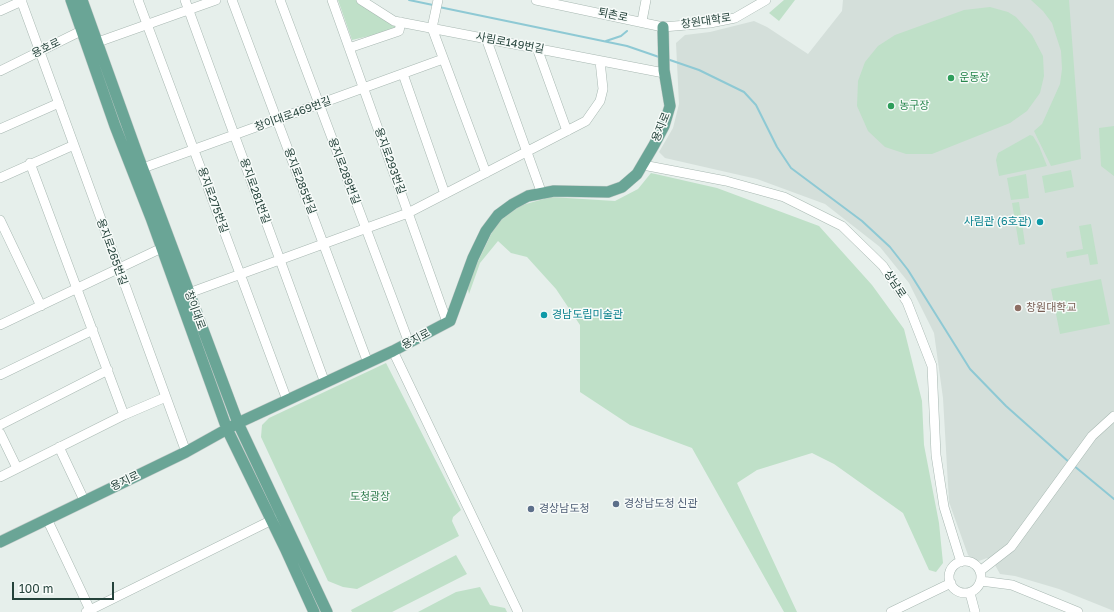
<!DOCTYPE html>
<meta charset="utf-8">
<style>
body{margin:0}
#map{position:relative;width:1114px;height:612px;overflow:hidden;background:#e6efeb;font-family:"Golos Text",sans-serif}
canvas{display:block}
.scale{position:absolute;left:12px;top:582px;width:102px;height:18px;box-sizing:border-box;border:2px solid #24423a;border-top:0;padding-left:5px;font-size:12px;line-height:14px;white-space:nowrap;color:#24423a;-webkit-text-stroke:3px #f7fbf9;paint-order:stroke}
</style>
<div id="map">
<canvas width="1114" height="612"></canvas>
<div class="scale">100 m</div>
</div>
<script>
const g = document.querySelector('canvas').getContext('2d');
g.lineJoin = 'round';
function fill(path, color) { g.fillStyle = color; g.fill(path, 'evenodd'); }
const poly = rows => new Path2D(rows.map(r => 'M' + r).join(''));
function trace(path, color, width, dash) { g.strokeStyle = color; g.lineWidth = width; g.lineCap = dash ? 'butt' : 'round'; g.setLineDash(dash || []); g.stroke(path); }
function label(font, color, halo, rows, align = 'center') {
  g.font = font + ' "Golos Text","Noto Sans KR",sans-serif'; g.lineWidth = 3; g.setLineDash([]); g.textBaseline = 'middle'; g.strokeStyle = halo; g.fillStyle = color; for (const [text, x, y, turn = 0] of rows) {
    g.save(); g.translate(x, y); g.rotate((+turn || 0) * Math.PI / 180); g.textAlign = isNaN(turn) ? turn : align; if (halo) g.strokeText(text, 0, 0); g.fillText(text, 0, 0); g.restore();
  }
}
fill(poly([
 [843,0,1114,0,1114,611,1059,589,1015,576,1000,574,995,565,987,558,979,561,974,560,968,555,949,502,943,398,934,333,909,283,880,247,825,204,757,179,665,158,659,152,673,128,679,104,676,43,685,35,710,32,754,21,767,27,808,54,842,11]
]), '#d4dfda');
fill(poly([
 [338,0,357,0,395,26,395,30,352,40],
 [784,0,795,0,779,21,769,13],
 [1031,0,1069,0,1081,159,1051,166,1034,131,1042,124,1060,84,1062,69,1061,51,1052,23,1043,11],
 [990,7,1008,12,1016,17,1032,35,1043,56,1044,76,1040,93,1027,111,1010,123,932,154,906,154,885,147,868,131,857,106,858,81,865,62,878,46,895,35,964,10],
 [1114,126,1114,176,1101,166,1099,128],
 [1030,135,1033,136,1039,146,1047,166,999,176,996,160,998,153],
 [1071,170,1074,187,1045,193,1042,176],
 [651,173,717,188,819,226,872,285,904,329,922,401,924,445,939,523,943,563,936,572,929,570,903,513,834,464,812,453,757,470,737,483,797,612,784,612,692,448,630,425,580,392,580,325,556,289,527,257,511,253,498,241,480,263,469,294,467,284,496,224,515,207,551,197,615,201,638,189],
 [1026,174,1029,198,1011,200,1007,178],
 [1019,202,1025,244,1019,245,1012,203],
 [1091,224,1098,264,1090,265,1088,254,1067,258,1066,252,1083,249,1079,226],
 [1101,279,1110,324,1060,334,1051,289],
 [386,363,461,510,453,517,452,521,459,536,357,589,343,587,328,581,261,437,262,425,269,418],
 [456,555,467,574,392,612,352,612,351,610],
 [480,587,490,605,505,608,507,612,418,612,456,592]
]), '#bfe0c8');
trace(poly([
 [409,0,433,5],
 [439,7,627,46,659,57],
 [606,41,621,36,627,31],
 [667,59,699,70,744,92,756,105,777,147,791,168,862,221,890,247,908,270,970,369,1006,406,1070,463],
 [1073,465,1114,499]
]), '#8ec9d4', 2);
const minor = poly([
 [21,0,186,452],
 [138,0,287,400],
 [185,0,325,383],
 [232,0,368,363],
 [280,0,409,343],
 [332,0,447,322],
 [361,0,394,21,664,73],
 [438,0,432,28,486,173],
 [536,0,663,27,710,23,735,18,766,0],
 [0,11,22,1],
 [642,21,646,0],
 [486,38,542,194],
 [98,42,216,0],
 [349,48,399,31,401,22],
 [537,48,567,131],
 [0,71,87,28],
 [403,74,445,194],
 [0,129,59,103],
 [30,163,124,415],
 [643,165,726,181,784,197,842,226,883,266,907,302,932,366,936,455,944,507,961,562],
 [143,168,443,59],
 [0,178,74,145],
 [0,220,41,306],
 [189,293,408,213,586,121,600,101,603,89,600,61],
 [0,325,168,245],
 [393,351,518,612],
 [0,375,93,330],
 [0,425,108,370],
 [0,433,17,468],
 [59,447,84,500],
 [0,477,124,415,166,397],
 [47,519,91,612],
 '949 577a16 16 0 1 1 32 0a16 16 0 1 1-32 0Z',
 [980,571,1011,547,1092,436,1114,416],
 [981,581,1012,585,1078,612],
 [970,593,975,612],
 [86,612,278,517],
 [891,612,951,583]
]);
const major = poly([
 [71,0,115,126,151,218,227,429,285,548,314,612],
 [82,0,138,156,238,423,327,612],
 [0,542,186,452,238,423,393,351,450,321,473,258,486,231,498,215,513,204,528,196,554,191,608,192,622,187,637,174,654,145,664,126,670,106,664,70,663,27]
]);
trace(minor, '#a8b8b2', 10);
trace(major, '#c2cac8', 12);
trace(minor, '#fff', 9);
trace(major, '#6aa596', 11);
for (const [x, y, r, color] of [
 [951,78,4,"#2e9e5b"],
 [891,106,4,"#2e9e5b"],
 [1040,222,4,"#0f9aa8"],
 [1018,308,4,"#8d6e63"],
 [544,315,4,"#0f9aa8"],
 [616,504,4,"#5c6f8a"],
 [531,509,4,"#5c6f8a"]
]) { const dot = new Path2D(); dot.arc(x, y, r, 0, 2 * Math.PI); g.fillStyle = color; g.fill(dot); trace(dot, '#f7fbf9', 1.5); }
label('11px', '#24423a', '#f7fbf9', [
 ["퇴촌로",613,15,12],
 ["창원대학로",706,21,-8],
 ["사림로149번길",510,43,11],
 ["용호로",46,48,-26],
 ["창이대로469번길",293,114,-20],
 ["용지로",661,127,-68],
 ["용지로293번길",390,161,70],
 ["용지로289번길",344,171,69],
 ["용지로285번길",300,181,69],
 ["용지로281번길",255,191,70],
 ["용지로275번길",213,200,70],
 ["용지로265번길",112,252,70],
 ["상남로",895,284,57],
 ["창이대로",195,310,70],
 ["용지로",416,339,-28],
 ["용지로",125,481,-25]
]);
label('11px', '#27864d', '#f7fbf9', [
 ["운동장",959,78],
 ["농구장",899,106]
], 'left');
label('11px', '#0d838f', '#f7fbf9', [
 ["사림관 (6호관)",1032,222],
 ["경남도립미술관",552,315,"left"]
], 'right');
label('11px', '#785e54', '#f7fbf9', [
 ["창원대학교",1026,308]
], 'left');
label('11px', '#2d7a4b', '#f7fbf9', [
 ["도청광장",370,497]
]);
label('11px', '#4e5e75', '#f7fbf9', [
 ["경상남도청 신관",624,504],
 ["경상남도청",539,509]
], 'left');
</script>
